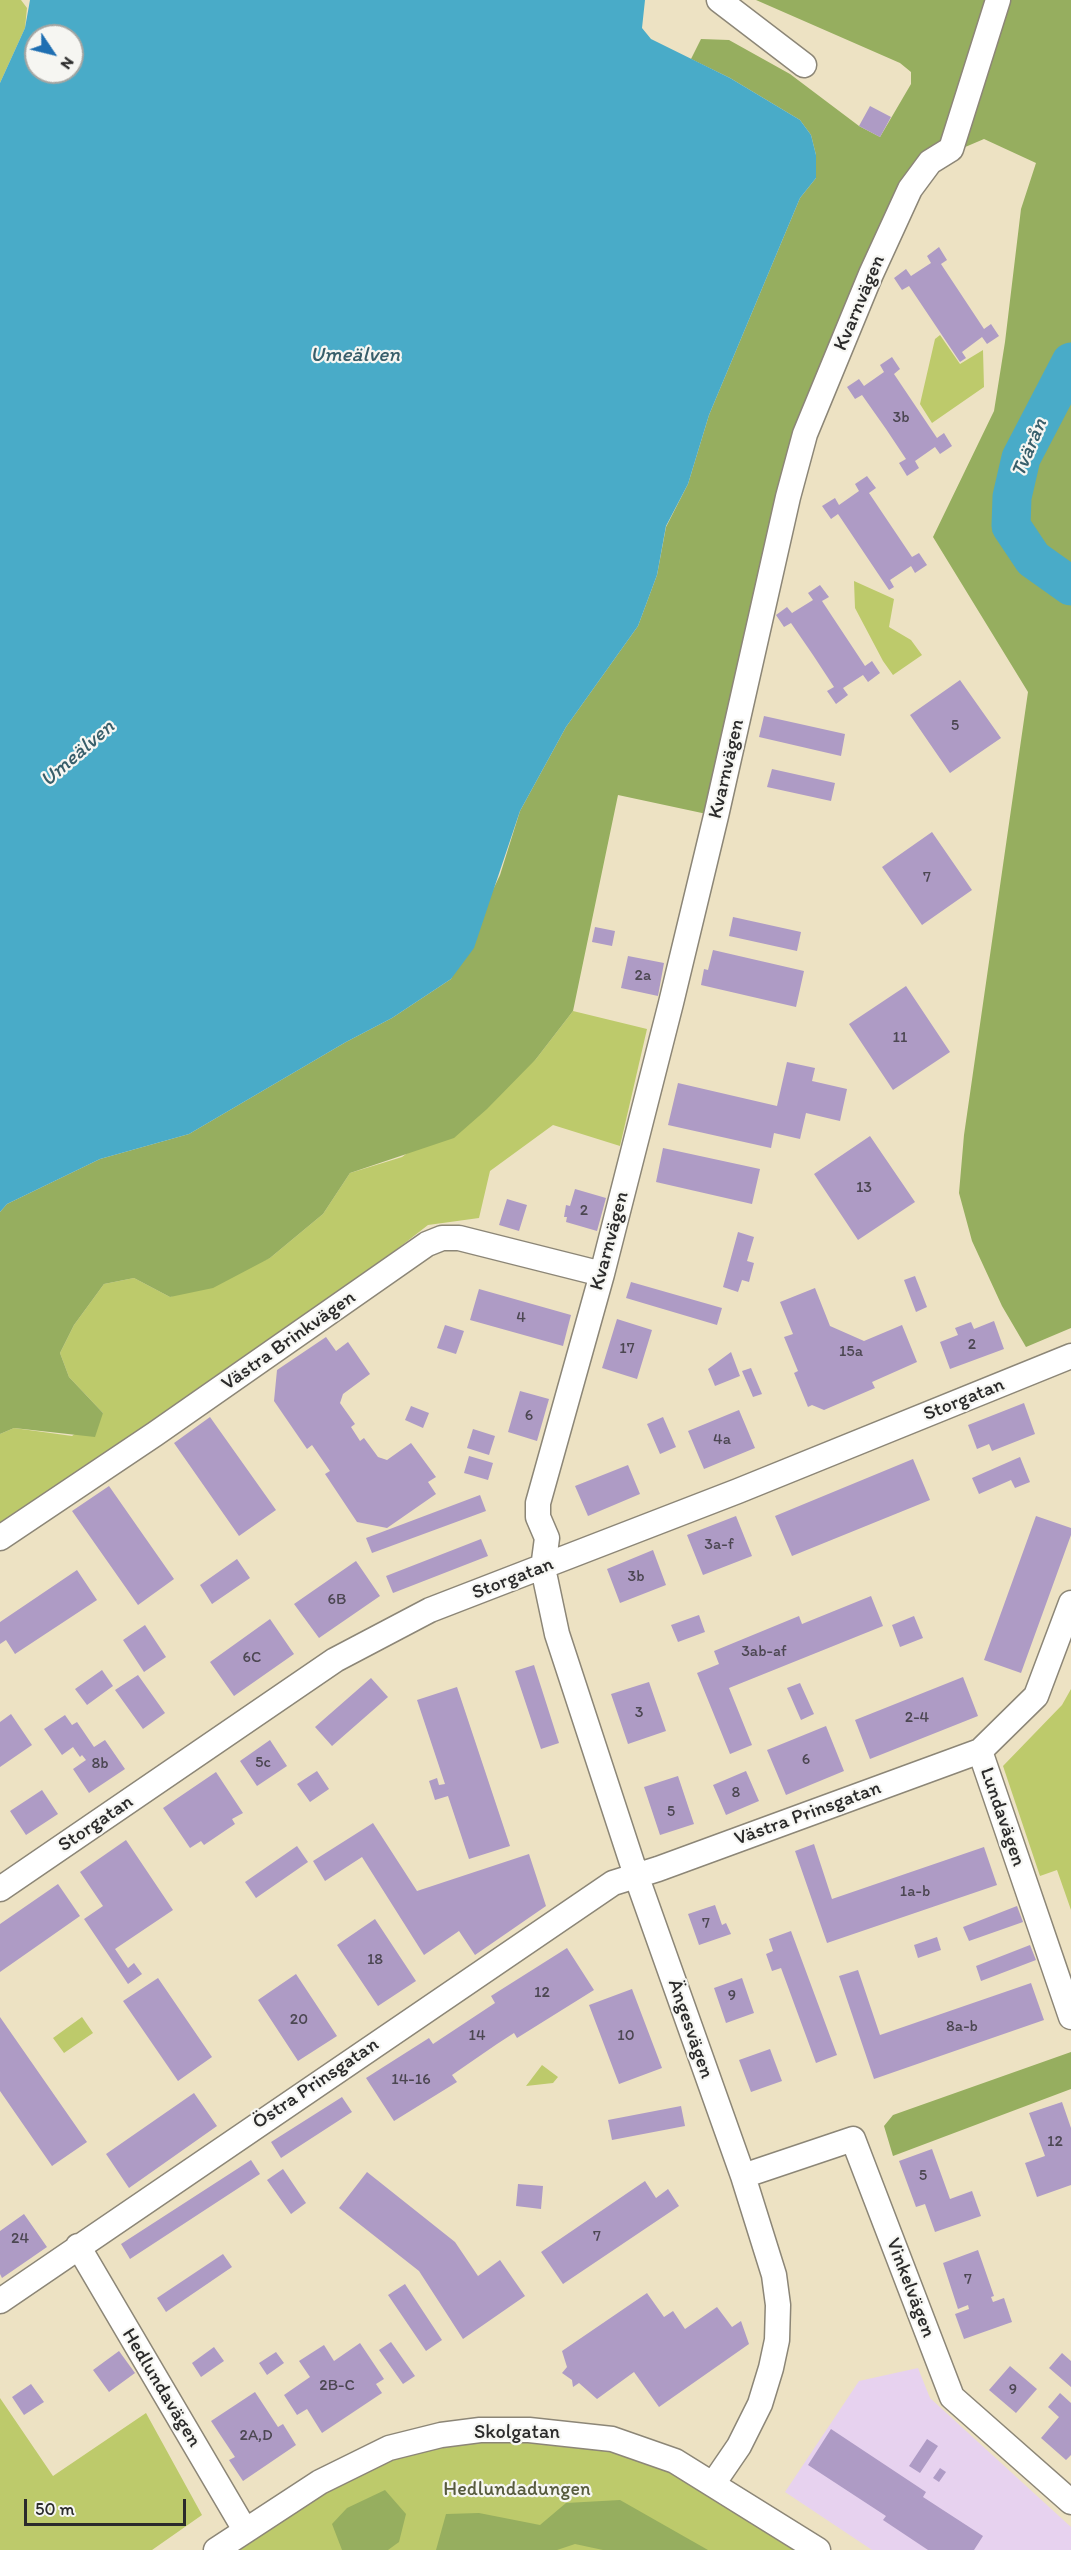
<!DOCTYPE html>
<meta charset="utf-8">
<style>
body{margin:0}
#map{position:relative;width:1071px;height:2550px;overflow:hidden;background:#ede2c3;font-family:Itim,sans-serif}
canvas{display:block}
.north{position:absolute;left:24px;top:24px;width:60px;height:60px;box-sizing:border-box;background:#f6f6f2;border:2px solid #a5a5a2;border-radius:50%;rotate:125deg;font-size:16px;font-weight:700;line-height:24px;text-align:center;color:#2b2b2b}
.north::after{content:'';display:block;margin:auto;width:21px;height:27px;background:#1f6fb2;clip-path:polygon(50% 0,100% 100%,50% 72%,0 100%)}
.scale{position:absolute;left:24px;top:2499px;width:162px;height:27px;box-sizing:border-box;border:3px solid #2b2b2b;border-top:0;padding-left:8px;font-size:18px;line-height:21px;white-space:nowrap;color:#2b2b2b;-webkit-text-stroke:4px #f6f6f2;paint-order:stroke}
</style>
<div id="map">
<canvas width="1071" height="2550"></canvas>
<div class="north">N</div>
<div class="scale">50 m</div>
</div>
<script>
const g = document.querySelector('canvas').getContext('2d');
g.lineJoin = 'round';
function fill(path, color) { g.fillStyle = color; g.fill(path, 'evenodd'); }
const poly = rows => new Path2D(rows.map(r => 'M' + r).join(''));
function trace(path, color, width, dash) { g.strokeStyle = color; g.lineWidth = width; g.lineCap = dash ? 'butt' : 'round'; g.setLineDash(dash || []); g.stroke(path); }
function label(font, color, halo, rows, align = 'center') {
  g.font = font + ' Itim,sans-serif'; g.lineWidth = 4.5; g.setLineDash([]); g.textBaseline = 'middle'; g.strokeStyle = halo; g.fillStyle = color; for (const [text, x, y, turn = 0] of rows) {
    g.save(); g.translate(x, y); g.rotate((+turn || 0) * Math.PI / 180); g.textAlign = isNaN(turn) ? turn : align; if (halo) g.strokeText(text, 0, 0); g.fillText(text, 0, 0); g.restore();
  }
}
fill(poly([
 [918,2368,930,2398,1071,2527,1071,2550,872,2550,785,2492,859,2381]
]), '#e7d2ef');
fill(poly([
 [0,0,21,0,27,8,25,28,0,83],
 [940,335,960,364,983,350,984,387,932,423,920,404,935,339],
 [854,581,894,599,889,627,911,640,922,655,893,675,883,661,855,608],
 [573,1011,647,1029,620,1146,553,1125,490,1171,479,1218,428,1225,338,1295,0,1530,0,1434,14,1428,72,1436,103,1413,69,1377,60,1353,74,1325,104,1284,134,1278,170,1297,270,1258,323,1214,350,1173,402,1157,536,1059],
 [1071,1689,1071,1910,1057,1870,1040,1876,1003,1766,1062,1705],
 [82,2017,93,2033,64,2053,53,2038],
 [542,2065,558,2077,553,2083,526,2086],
 [0,2398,53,2476,146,2413,202,2515,152,2550,0,2550],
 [441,2435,612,2439,818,2550,216,2550,245,2530]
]), '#bdca6b');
fill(poly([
 [756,0,1071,0,1071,1328,1026,1347,1002,1306,972,1241,959,1193,964,1135,1028,692,933,537,994,411,1005,342,1021,209,1036,163,984,139,930,162,805,434,716,816,618,795,573,1011,536,1059,487,1109,454,1138,350,1173,323,1214,270,1258,213,1288,170,1297,134,1278,104,1284,74,1325,60,1353,69,1377,103,1413,95,1437,14,1428,0,1434,0,1212,7,1204,100,1159,189,1134,346,1042,392,1018,451,979,500,875,520,811,566,727,638,626,657,575,666,527,688,484,709,415,800,198,816,178,816,155,811,135,800,120,730,78,691,59,701,39,729,40,790,74,859,126,880,137,911,84,911,72,900,63],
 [1071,2052,1071,2089,893,2156,884,2126,893,2115],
 [385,2490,406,2514,399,2542,388,2550,342,2550,332,2524,347,2508],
 [620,2500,708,2550,603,2550,575,2544,557,2550,436,2550,446,2514,479,2513,540,2525,566,2503]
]), '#96ae5f');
fill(poly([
 [30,0,645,0,642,28,651,39,730,78,800,120,811,135,816,155,816,178,800,198,709,415,688,484,666,526,657,575,638,626,566,727,520,811,474,948,451,979,392,1018,346,1042,189,1134,100,1159,7,1204,0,1212,0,83,25,28],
 [36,36,72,36,72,72,36,72]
]), '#49abc8');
trace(poly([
 [1071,362,1021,458,1012,497,1011,526,1033,559,1071,586]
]), '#49abc8', 39);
fill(poly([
 [870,106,891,117,880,137,859,126],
 [939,247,947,260,941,264,984,329,991,324,999,336,987,344,982,337,962,352,966,358,960,362,909,286,902,290,894,278,906,269,911,276,931,263,927,256],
 [892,357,900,369,894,374,937,438,944,433,952,446,940,454,935,447,915,461,919,468,907,476,899,463,906,459,886,429,862,395,855,399,847,387,859,379,864,386,884,372,880,365],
 [867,476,876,488,869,493,912,557,919,553,927,565,915,573,911,566,890,580,894,587,889,590,838,514,831,519,822,506,835,498,839,505,859,491,855,484],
 [820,585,829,597,822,601,865,666,872,661,880,673,868,682,863,675,843,688,848,695,836,704,827,691,834,687,813,655,791,623,784,627,776,615,787,607,792,613,813,600,808,593],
 [960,680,1001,738,950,773,910,715],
 [764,716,845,734,841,756,759,737],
 [772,769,835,783,831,801,767,787],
 [932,832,972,890,922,925,882,867],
 [733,917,801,932,797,951,729,936],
 [595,927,615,931,612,946,592,942],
 [713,950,804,971,796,1007,701,985,704,969,708,970],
 [628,956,664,963,658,996,621,988],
 [906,986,950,1052,893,1090,849,1024],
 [787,1062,815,1068,812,1081,847,1089,840,1121,806,1113,800,1139,774,1133,771,1148,668,1125,678,1083,777,1106],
 [870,1136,915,1202,858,1240,814,1174],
 [663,1148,760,1169,752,1204,656,1182],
 [575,1189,606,1198,597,1231,566,1222,567,1217,564,1217,566,1205,570,1206],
 [507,1199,527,1205,519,1231,499,1225],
 [738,1232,754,1237,747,1261,754,1263,749,1282,742,1280,738,1292,723,1287],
 [915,1276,927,1307,916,1312,904,1280],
 [631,1282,722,1308,717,1325,626,1298],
 [815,1288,830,1326,864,1341,902,1325,917,1362,872,1382,875,1388,824,1410,812,1405,808,1407,794,1373,798,1371,784,1337,793,1334,780,1302],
 [479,1289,571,1315,563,1346,470,1320],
 [617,1319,652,1330,637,1379,602,1368],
 [994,1321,1004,1349,950,1369,940,1342,958,1335,955,1328,971,1322,974,1329],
 [445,1325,464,1331,456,1354,437,1348],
 [326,1337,336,1351,348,1342,370,1374,343,1394,340,1403,355,1424,351,1427,360,1441,364,1438,378,1457,387,1460,411,1443,436,1477,428,1482,436,1494,387,1528,357,1522,325,1474,330,1471,312,1445,307,1449,274,1401,277,1370],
 [731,1352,740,1376,715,1386,708,1369],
 [751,1368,762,1394,753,1397,742,1371],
 [520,1391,549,1399,537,1441,508,1432],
 [1024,1403,1035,1434,992,1451,989,1444,977,1449,968,1425],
 [411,1406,429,1413,423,1428,405,1420],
 [739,1410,755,1448,704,1469,688,1431],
 [210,1417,276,1510,239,1536,174,1443],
 [663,1417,676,1447,660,1454,647,1424],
 [473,1429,495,1436,489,1455,467,1448],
 [469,1456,493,1463,488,1480,464,1473],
 [1020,1457,1030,1482,1015,1488,1011,1480,979,1494,972,1478],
 [913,1459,930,1500,792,1556,775,1516],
 [628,1465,640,1494,588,1516,575,1486],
 [109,1486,174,1579,138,1605,72,1511],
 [480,1495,486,1511,372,1553,366,1538],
 [736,1516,752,1556,703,1575,687,1535],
 [1036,1516,1071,1528,1071,1535,1021,1673,984,1660],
 [481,1539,488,1556,393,1593,386,1576],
 [653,1550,666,1585,620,1603,607,1569],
 [237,1559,250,1578,212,1604,200,1585],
 [356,1561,380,1596,319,1638,294,1604],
 [77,1570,97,1600,15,1654,6,1640,0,1644,0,1622],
 [871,1596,883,1626,729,1688,752,1745,730,1754,697,1673,719,1664,714,1651,799,1616,802,1624],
 [699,1615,705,1632,678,1642,671,1625],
 [914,1616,923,1638,900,1647,892,1625],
 [270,1619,294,1654,234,1696,210,1662],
 [145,1625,166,1657,144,1672,123,1640],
 [534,1665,559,1743,541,1749,515,1671],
 [102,1670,113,1686,87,1705,75,1689],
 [138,1675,165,1713,143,1729,115,1690],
 [963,1677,978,1716,870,1759,855,1720],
 [371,1678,388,1697,332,1746,315,1727],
 [649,1682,666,1731,628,1744,611,1694],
 [800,1683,814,1714,801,1720,787,1688],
 [457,1687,510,1846,469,1859,448,1796,435,1800,429,1781,437,1778,439,1785,445,1784,417,1700],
 [11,1714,32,1745,0,1767,0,1722],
 [65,1715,72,1725,77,1722,94,1747,105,1740,125,1769,89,1793,73,1769,86,1760,82,1755,80,1757,73,1747,62,1755,44,1729],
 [826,1726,844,1771,786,1795,767,1750],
 [270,1740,287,1766,257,1786,240,1761],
 [317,1771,329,1789,310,1802,297,1784],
 [746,1771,759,1801,726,1815,713,1785],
 [216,1772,243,1813,232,1819,235,1824,204,1845,201,1841,190,1848,163,1808],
 [678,1776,694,1824,660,1835,644,1787],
 [42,1790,58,1814,26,1835,10,1811],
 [373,1823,417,1891,529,1854,546,1906,475,1955,459,1931,424,1955,362,1857,325,1881,313,1861],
 [126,1840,173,1910,115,1949,128,1968,134,1963,142,1974,128,1984,84,1919,103,1906,80,1872],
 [814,1844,832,1899,984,1847,997,1885,827,1943,795,1851],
 [297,1846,308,1862,256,1898,245,1882],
 [58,1884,80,1916,0,1972,0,1924],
 [715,1905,722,1925,726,1923,731,1934,699,1945,688,1914],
 [1017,1906,1023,1922,969,1941,963,1927],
 [375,1919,416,1981,378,2006,337,1945],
 [791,1931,837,2055,816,2063,781,1968,772,1971,766,1954,773,1951,769,1939],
 [937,1937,941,1950,918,1958,914,1945],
 [1030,1945,1036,1960,981,1981,976,1966],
 [567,1948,594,1990,517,2038,514,2033,497,2044,452,2075,457,2082,394,2121,366,2078,429,2038,433,2044,495,2003,491,1996],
 [858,1970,880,2035,1031,1983,1044,2020,874,2079,839,1976],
 [296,1974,337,2036,298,2061,258,2000],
 [158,1978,212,2057,178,2081,123,2001],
 [742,1978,754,2013,726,2023,714,1988],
 [632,1989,662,2068,619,2084,589,2005],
 [0,2017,87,2142,52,2166,0,2091],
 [770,2049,782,2081,751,2092,739,2060],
 [194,2093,217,2126,129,2188,106,2154],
 [342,2097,352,2112,281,2158,271,2142],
 [1062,2102,1071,2128,1071,2185,1037,2197,1025,2163,1045,2156,1029,2113],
 [681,2106,685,2126,612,2140,608,2120],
 [932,2149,950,2199,972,2191,981,2216,935,2232,925,2204,916,2207,899,2161],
 [251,2160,260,2174,130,2259,121,2244],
 [283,2169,306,2203,291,2214,267,2180],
 [367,2172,455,2242,478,2276,500,2260,525,2296,463,2339,419,2271,339,2208],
 [645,2181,656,2198,668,2189,679,2206,563,2284,541,2252],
 [518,2184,543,2186,541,2209,516,2206],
 [24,2214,47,2247,2,2278,0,2274,0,2231],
 [978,2250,994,2296,991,2297,993,2302,1004,2298,1012,2322,964,2339,955,2314,969,2309,968,2305,958,2309,943,2263],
 [223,2254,232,2267,166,2312,157,2298],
 [405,2284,442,2340,426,2351,388,2295],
 [647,2293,664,2317,673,2311,685,2329,717,2307,732,2327,741,2321,749,2344,659,2407,634,2372,597,2399,579,2383,573,2387,572,2380,562,2373,567,2367,562,2351],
 [391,2342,415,2376,403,2384,379,2350],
 [360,2343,384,2379,376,2384,382,2393,322,2433,307,2409,297,2415,284,2395,310,2377,299,2361,324,2345,334,2361],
 [214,2347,224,2361,201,2377,192,2363],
 [119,2351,135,2373,109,2392,93,2370],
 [276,2352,284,2363,267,2375,259,2363],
 [1062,2353,1071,2361,1071,2387,1049,2368],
 [1010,2366,1037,2389,1016,2413,989,2390],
 [31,2384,44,2402,24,2415,12,2397],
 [255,2392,278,2427,283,2424,296,2445,243,2481,229,2460,235,2457,211,2421],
 [1060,2393,1071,2403,1071,2455,1066,2460,1041,2438,1059,2417,1048,2407],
 [831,2429,926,2492,923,2497,983,2536,974,2550,928,2550,883,2520,886,2516,808,2465],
 [927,2439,938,2446,920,2473,909,2466],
 [940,2468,946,2472,939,2482,933,2478]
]), '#ae9bc5');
const minor = poly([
 [719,0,804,65],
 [0,1538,155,1434,427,1244,442,1238,459,1238,602,1274],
 [1071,1603,1036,1696,980,1751,1071,2017],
 [0,1889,335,1660,430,1610,738,1491,1071,1356],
 [743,2176,853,2139,952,2397,1071,2502],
 [78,2246,245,2530],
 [0,2301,613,1883,658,1869,980,1751],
 [713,2484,739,2446,760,2404,771,2368,777,2340,778,2305,774,2275,743,2176,636,1875,557,1634,543,1568,547,1538,538,1517,538,1503,602,1274,671,1003,716,816,788,497,805,434,871,274,910,189,930,162,951,149,998,0],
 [216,2550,320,2482,389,2448,441,2435,480,2430,529,2430,612,2439,675,2461,818,2550]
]);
trace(minor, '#8c8677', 27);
trace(minor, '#fff', 24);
label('16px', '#4c4752', null, [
 ["3b",901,418],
 ["5",955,726],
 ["7",927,878],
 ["2a",643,976],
 ["11",900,1038],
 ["13",864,1188],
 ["2",584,1211],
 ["4",521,1318],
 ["2",972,1345],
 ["17",627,1349],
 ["15a",851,1352],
 ["6",529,1416],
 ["4a",722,1440],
 ["3a-f",719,1545],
 ["3b",636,1577],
 ["6B",337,1600],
 ["3ab-af",764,1652],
 ["6C",252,1658],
 ["3",639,1713],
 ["2-4",917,1718],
 ["6",806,1760],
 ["5c",263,1763],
 ["8b",100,1764],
 ["8",736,1793],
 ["5",671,1812],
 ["1a-b",915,1892],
 ["7",706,1924],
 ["18",375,1960],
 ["12",542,1993],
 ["9",732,1996],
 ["20",299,2020],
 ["8a-b",962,2027],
 ["14",477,2036],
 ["10",626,2036],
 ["14-16",411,2080],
 ["12",1055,2142],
 ["5",923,2176],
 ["7",597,2237],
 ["24",20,2239],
 ["7",968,2280],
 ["2B-C",337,2386],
 ["9",1013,2390],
 ["2A,D",256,2436]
]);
label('20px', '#2b2b2b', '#f6f6f2', [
 ["Kvarnvägen",860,303,-67],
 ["Kvarnvägen",727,769,-77],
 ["Kvarnvägen",610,1241,-75],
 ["Västra Brinkvägen",289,1341,-35],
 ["Storgatan",964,1400,-22],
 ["Storgatan",513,1579,-21],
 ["Västra Prinsgatan",808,1814,-20],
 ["Lundavägen",1002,1817,71],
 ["Storgatan",96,1824,-34],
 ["Ängesvägen",690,2029,71],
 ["Östra Prinsgatan",316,2084,-34],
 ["Vinkelvägen",910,2288,69],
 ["Hedlundavägen",161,2388,59],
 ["Skolgatan",517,2433]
]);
label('20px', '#575b3e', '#f6f6f2', [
 ["Hedlundadungen",517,2490]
]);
label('italic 21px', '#375e6a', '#f6f6f2', [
 ["Umeälven",355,356],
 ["Tvärån",1030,448,-67],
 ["Umeälven",78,754,-41]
]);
</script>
